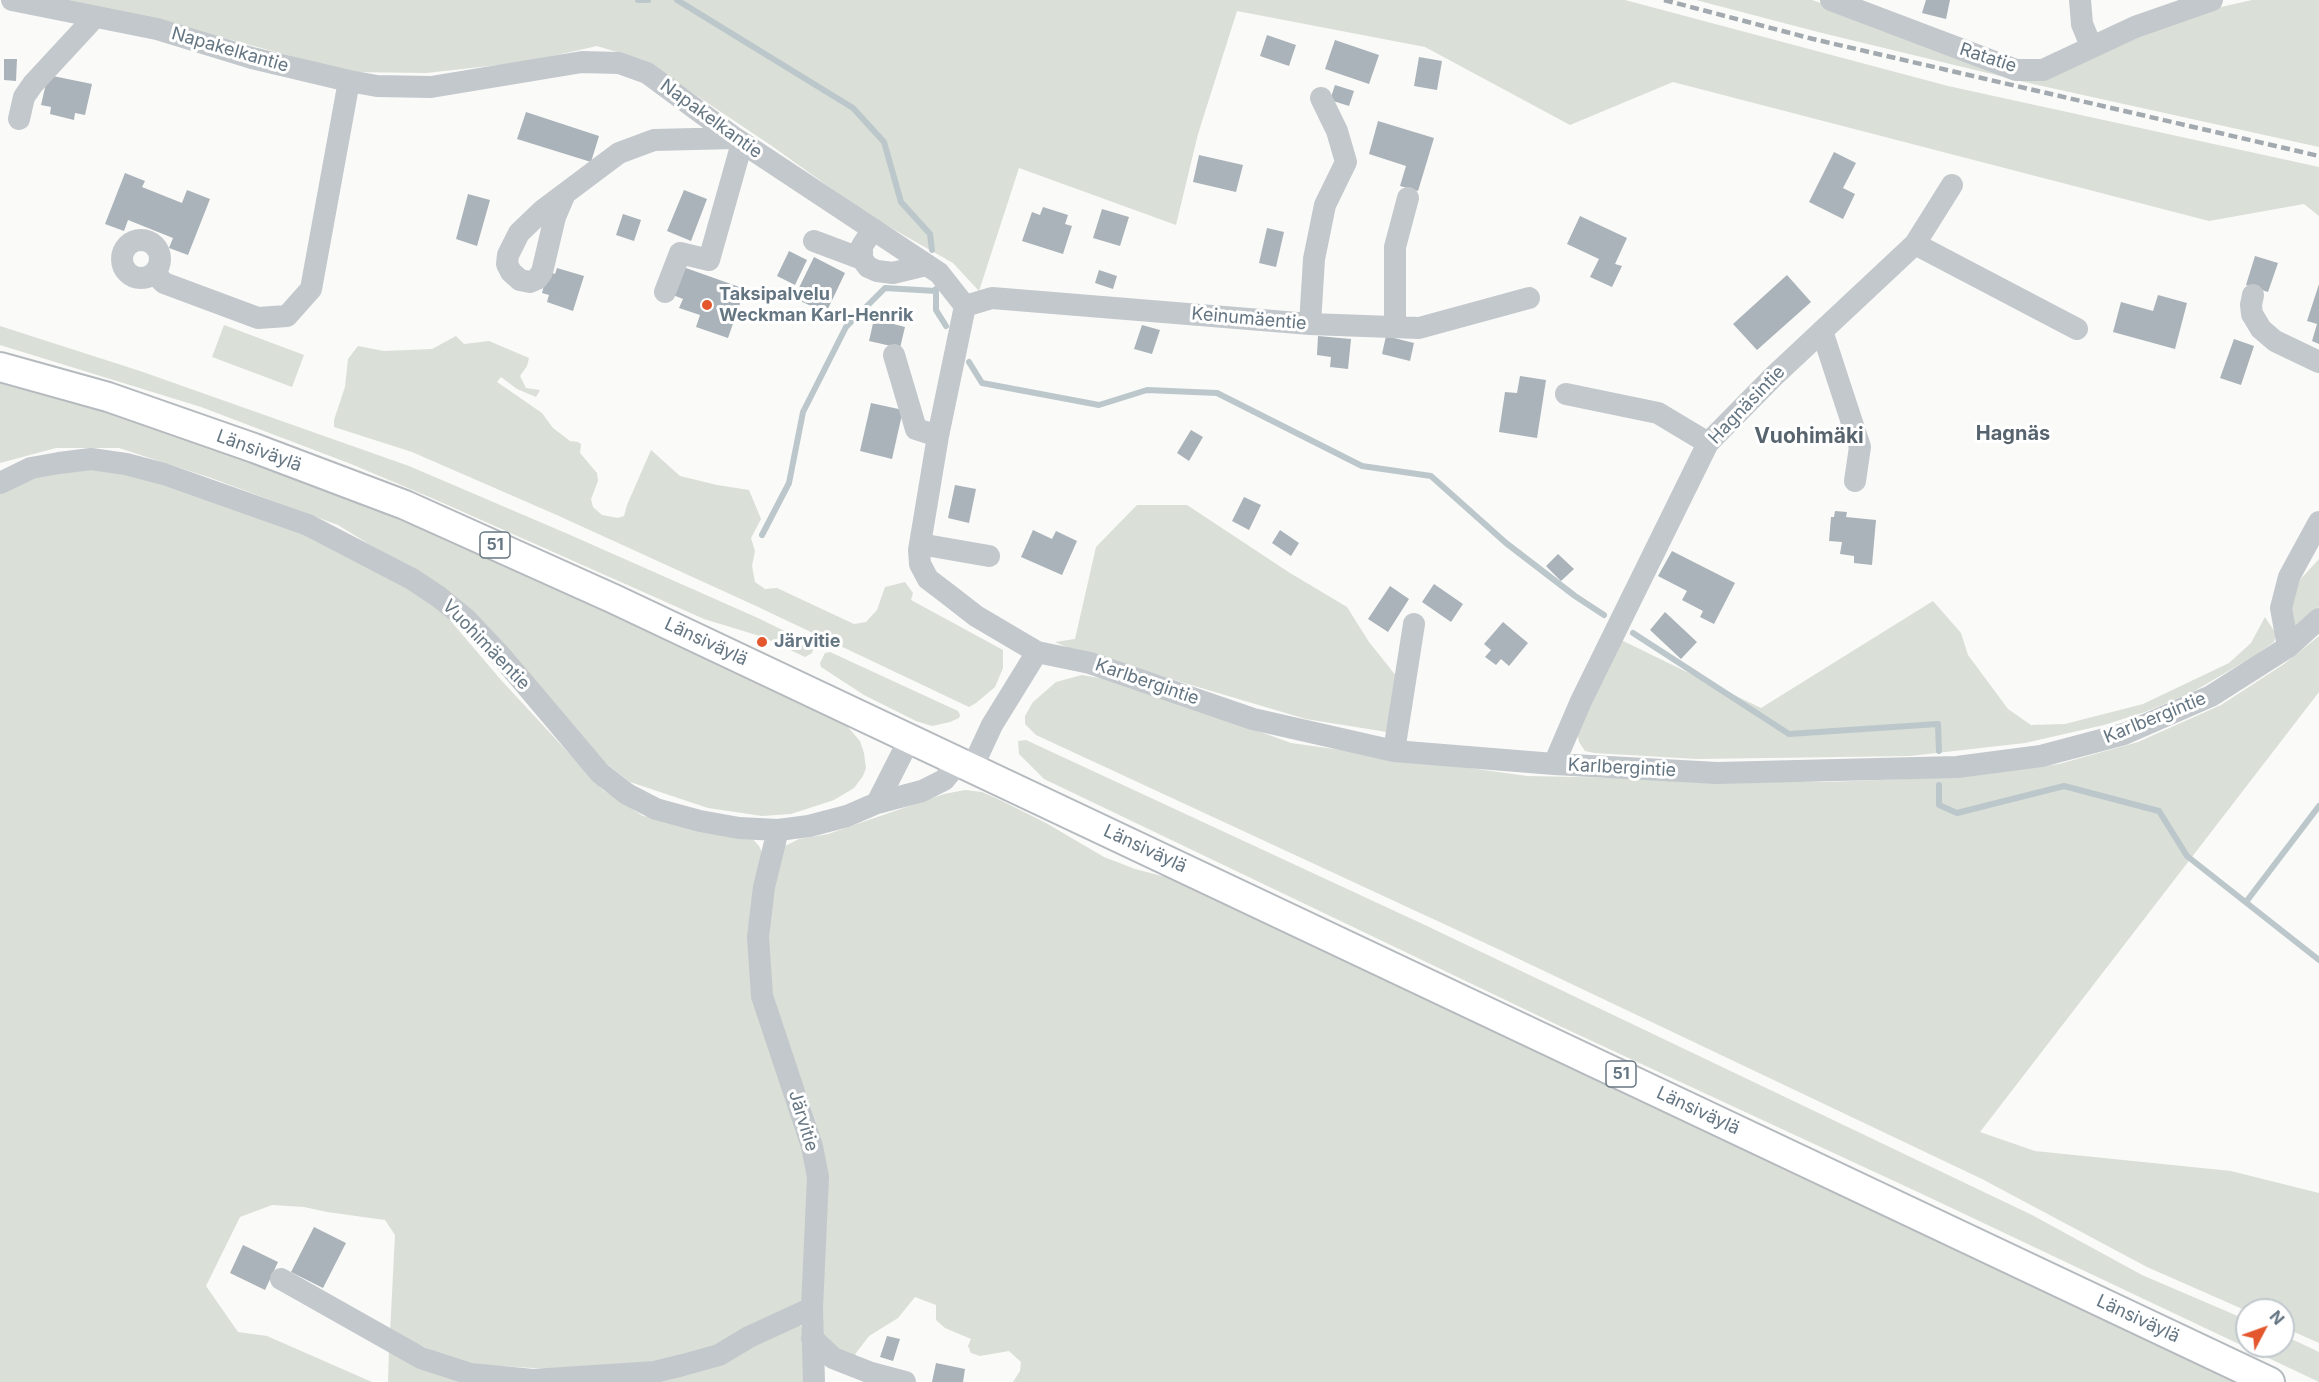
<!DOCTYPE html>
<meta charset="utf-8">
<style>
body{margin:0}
#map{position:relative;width:2319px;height:1382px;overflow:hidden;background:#fafaf8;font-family:Inter,sans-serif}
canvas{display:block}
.north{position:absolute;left:2235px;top:1298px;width:60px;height:60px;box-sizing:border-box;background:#fff;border:2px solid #c1c8cd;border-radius:50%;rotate:49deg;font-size:16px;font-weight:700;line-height:24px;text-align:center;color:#657683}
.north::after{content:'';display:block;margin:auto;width:21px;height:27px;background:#e4572e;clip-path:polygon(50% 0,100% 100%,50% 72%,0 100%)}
</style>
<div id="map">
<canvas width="2319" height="1382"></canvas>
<div class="north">N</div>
</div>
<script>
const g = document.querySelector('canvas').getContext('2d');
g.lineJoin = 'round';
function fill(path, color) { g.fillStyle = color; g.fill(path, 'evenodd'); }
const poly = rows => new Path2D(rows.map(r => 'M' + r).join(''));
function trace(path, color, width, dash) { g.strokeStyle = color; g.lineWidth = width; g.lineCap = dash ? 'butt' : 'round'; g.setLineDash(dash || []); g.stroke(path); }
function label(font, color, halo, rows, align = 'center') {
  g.font = font + ' Inter,sans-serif'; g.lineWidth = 6; g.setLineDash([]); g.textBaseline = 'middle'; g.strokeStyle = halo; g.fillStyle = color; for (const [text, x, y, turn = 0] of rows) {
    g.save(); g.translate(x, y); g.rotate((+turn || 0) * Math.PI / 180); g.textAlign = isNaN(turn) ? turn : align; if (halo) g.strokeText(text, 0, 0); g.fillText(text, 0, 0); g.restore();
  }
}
fill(poly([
 [61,0,1625,0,1948,86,2319,167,2319,216,2304,204,2209,221,1673,82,1570,125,1425,47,1237,11,1198,134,1176,225,1019,168,979,291,953,263,870,216,769,144,643,60,597,46,526,62,426,73,351,72,138,15],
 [1696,0,1812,0,1978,58,2019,78,2190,14,2252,0,2319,0,2319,147,2033,84,1818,32],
 [224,325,304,355,292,387,212,357],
 [0,326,140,371,409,466,568,534,758,618,811,644,813,650,812,653,805,657,763,637,704,619,434,499,351,464,201,407,0,345],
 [456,336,464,344,489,341,529,358,527,366,520,376,526,388,540,390,536,397,517,389,501,377,497,382,542,413,553,428,570,441,578,442,581,444,580,453,597,473,598,481,591,499,593,507,602,515,618,518,624,516,627,505,651,450,680,476,717,485,749,490,761,519,751,538,755,551,752,566,755,582,765,589,777,588,854,624,866,622,877,610,885,587,905,582,913,593,911,600,1003,650,1003,668,995,687,976,703,969,707,756,606,559,516,412,452,334,427,334,420,345,387,348,359,358,346,384,351,432,349],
 [0,379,162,430,349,499,461,545,824,711,847,726,860,741,864,753,866,768,863,776,854,788,834,800,791,814,762,816,708,808,630,782,595,755,448,593,338,525,211,478,119,448,56,448,0,463],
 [77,467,118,470,302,531,408,584,449,619,501,680,603,790,643,816,750,836,759,846,764,856,752,942,811,1181,805,1300,712,1351,653,1365,550,1369,465,1364,390,1333,395,1235,385,1220,327,1212,304,1207,272,1205,240,1217,206,1286,238,1332,267,1336,372,1382,0,1382,0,493,20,481],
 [1137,505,1187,505,1290,573,1347,607,1369,642,1405,687,1393,733,1306,719,1073,650,1055,642,1075,639,1096,547],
 [2319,559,2319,607,2293,630,2290,608,2298,582],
 [1933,601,1961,633,1968,655,2008,709,2031,725,2065,724,2143,704,2229,663,2251,643,2265,617,2276,634,2274,642,2254,656,2191,693,2145,712,2104,725,2025,743,1910,756,1697,759,1594,753,1585,751,1579,742,1577,732,1617,638,1761,708],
 [2319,636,2319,692,1980,1132,2035,1151,2231,1171,2319,1193,2319,1343,2283,1327,2283,1310,2247,1311,2147,1267,1982,1179,1500,950,1036,735,1025,724,1025,716,1033,702,1056,682,1082,675,1105,679,1181,703,1291,743,1527,776,1826,782,1960,777,2059,764,2138,742,2221,705,2284,664],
 [830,652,958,711,960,715,959,718,950,722,932,726,916,721,864,695,821,667,820,663,825,653],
 [1026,740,1427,926,2032,1215,2142,1275,2247,1320,2247,1346,2283,1346,2283,1335,2319,1352,2319,1382,1920,1193,1566,1029,1044,779,1019,754,1018,741],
 [965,790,982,792,998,799,1046,823,1104,857,1135,869,1185,882,2239,1382,1013,1382,1020,1371,1021,1362,1009,1351,980,1356,971,1353,968,1346,971,1339,945,1328,936,1320,936,1305,915,1297,898,1318,869,1336,856,1353,854,1361,820,1339,823,1145,808,1098,785,1042,771,999,765,932,783,847,799,839,828,834,944,794],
 [799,1324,807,1334,809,1382,612,1382],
 [389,1349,460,1382,388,1382]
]), '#dadfd7');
trace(poly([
 [638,0,648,0],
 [677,0,853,108,884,142,901,202,930,234,932,250],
 [936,289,936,310,946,326],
 [969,362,982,383,1099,405,1147,390,1217,393,1362,466,1431,476,1506,543,1575,596,1604,615],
 [762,535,789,483,803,412,846,327,885,288,936,291],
 [1633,633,1789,734,1938,724,1939,751],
 [1939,785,1939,805,1957,813,2064,786,2159,811,2187,856,2319,960],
 [2246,902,2319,806]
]), '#bbc7cb', 6);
fill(poly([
 [1926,0,1950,0,1946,19,1922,13],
 [1267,35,1296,45,1289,66,1260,56],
 [1335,40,1379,55,1369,84,1325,69],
 [1419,57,1442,61,1437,90,1414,86],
 [4,59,17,59,16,81,4,80],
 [48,75,92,84,85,115,75,113,74,120,50,114,51,107,41,105],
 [1335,85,1354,91,1349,106,1330,100],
 [526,112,599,136,591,162,517,139],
 [1378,121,1434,138,1418,191,1400,186,1406,166,1369,154],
 [1834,152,1856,163,1843,188,1855,194,1843,219,1809,202],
 [1199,155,1243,165,1236,192,1193,182],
 [125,173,145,181,142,187,182,203,187,190,210,199,188,255,169,248,173,238,128,220,124,231,105,224],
 [684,190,707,199,691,241,667,231],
 [468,194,490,200,477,246,456,239],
 [1043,207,1068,215,1065,224,1072,226,1063,254,1022,241,1032,212,1040,215],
 [1102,209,1129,217,1120,246,1093,238],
 [623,214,641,220,634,241,616,235],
 [1580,216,1627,238,1615,264,1622,266,1612,287,1590,277,1599,259,1567,244],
 [1267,228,1284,232,1276,267,1259,263],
 [789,251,807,260,795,285,777,276],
 [2255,256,2278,263,2268,292,2246,285],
 [814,257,845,273,826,313,794,298],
 [683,267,745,289,728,338,696,327,700,315,679,308,683,299,673,295],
 [557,268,584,276,573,311,547,302,549,295,542,293,548,271,555,274],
 [1099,270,1117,276,1113,289,1095,283],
 [1787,275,1811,302,1757,350,1733,324],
 [2319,284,2319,344,2312,341,2317,324,2307,321],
 [2158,295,2187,303,2175,349,2113,332,2121,302,2153,311],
 [874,319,905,327,900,348,869,341],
 [1142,325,1160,330,1152,354,1134,349],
 [1318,336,1351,339,1348,369,1330,367,1331,357,1317,355],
 [1386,336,1414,343,1410,361,1382,354],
 [2234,339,2254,346,2241,385,2220,378],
 [1520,376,1546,380,1537,438,1499,432,1505,392,1517,393],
 [871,403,903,410,892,459,860,451],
 [1191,430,1203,437,1189,461,1177,453],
 [955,485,976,489,969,523,948,518],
 [1244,497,1261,505,1249,530,1232,521],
 [1835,511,1847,512,1846,517,1876,520,1872,565,1854,563,1854,556,1840,554,1842,542,1829,541,1831,517,1834,517],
 [1033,530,1052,539,1056,531,1077,541,1062,575,1021,557],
 [1280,530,1299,543,1291,556,1272,543],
 [1672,551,1735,583,1714,624,1700,617,1703,611,1682,600,1687,591,1658,576],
 [1558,554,1574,569,1561,581,1546,566],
 [1434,584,1463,604,1451,622,1422,602],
 [1390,586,1409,599,1388,632,1368,619],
 [1665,612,1697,642,1681,659,1650,630],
 [1503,622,1528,643,1509,666,1501,659,1496,665,1485,657,1491,650,1484,644],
 [314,1227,346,1243,323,1288,291,1272],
 [243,1245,278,1262,265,1290,230,1273],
 [887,1336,900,1339,893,1361,880,1357],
 [936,1363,965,1369,963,1382,932,1382]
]), '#aab3b9');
const major = poly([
 [0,367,108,397,254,448,405,505,614,599,2270,1382]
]);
trace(major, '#b5babe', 32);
trace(poly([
 [12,0,157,29,252,58,349,81,377,86,431,87,582,62,619,63,647,73,735,138,939,273,965,306,938,436,919,550,920,564,928,579,949,595,976,616,1037,652],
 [1831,0,2016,70,2043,70,2135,27,2212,0],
 [2080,0,2082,24,2091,46],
 [19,119,24,97,33,84,95,17],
 [564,196,555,217,542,272,537,279,530,282,520,280,511,272,507,264,508,255,519,233,543,210,619,153,654,140,735,138],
 [873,229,862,246,862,259,868,267,877,271,893,273,926,265],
 '122 259a19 19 0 1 1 38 0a19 19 0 1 1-38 0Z',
 [814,241,862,259],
 [1915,244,2077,329],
 [154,273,164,283,258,318,287,316,311,289,349,81],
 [665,292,680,253,709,260,742,143],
 [2253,295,2251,305,2252,314,2261,329,2275,341,2319,362],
 [965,306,992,298,1310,324,1419,328,1529,298],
 [1310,324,1314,259,1325,205,1346,162,1337,131,1321,98],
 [1395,327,1395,247,1408,198],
 [1822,331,1860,447,1855,481],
 [894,355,916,429,938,436],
 [1566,394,1658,413,1708,443],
 [0,483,31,468,59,463,91,459,126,464,164,474,308,525,412,579,439,597,466,619,501,656,600,773,627,794,656,809,700,821,739,828,778,830,809,826,847,816,877,803,922,791,944,780,959,762],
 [920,544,989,556],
 [2288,647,2281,608,2289,577,2319,522],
 [1394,751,1414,624],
 [1554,764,1581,701,1708,443,1773,377,1915,244,1952,185],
 [972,768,992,725,1037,652,1090,663,1253,719,1394,751,1554,764,1717,773,1957,767,2041,756,2124,734,2211,696,2288,647,2319,619],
 [877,803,910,738],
 [778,830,764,887,758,937,762,996,812,1146,818,1177,812,1308,814,1382],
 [281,1279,421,1358,470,1374,533,1380,655,1372,683,1365,719,1355,749,1337,812,1308],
 [812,1338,833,1358,871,1373,905,1382]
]), '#c3c8cc', 22);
trace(major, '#fff', 28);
trace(poly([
 [1664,0,1813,39,2319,156]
]), '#a2aab0', 4.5, [9, 4.5]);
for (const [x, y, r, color] of [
 [707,305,6,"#e4572e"],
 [762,642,6,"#e4572e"]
]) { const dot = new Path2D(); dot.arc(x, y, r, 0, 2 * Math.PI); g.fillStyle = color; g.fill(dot); trace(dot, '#fff', 2); }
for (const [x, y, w] of [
 [495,545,30],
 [1621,1074,30]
]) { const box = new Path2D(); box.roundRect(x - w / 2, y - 13, w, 26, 4.5); g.fillStyle = '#fff'; g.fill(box); trace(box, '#657683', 1.5); }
label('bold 16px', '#657683', null, [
 ["51",495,545],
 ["51",1621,1074]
]);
label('18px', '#657683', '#fff', [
 ["Napakelkantie",230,50,16],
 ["Ratatie",1988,58,18],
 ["Napakelkantie",711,119,36],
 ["Keinumäentie",1249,319,5],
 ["Hagnäsintie",1747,405,-46],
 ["Länsiväylä",259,451,20],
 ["Länsiväylä",706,642,25],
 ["Vuohimäentie",486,645,46],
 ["Karlbergintie",1147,682,19],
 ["Karlbergintie",2155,718,-22],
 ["Karlbergintie",1622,768,3],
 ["Länsiväylä",1145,849,25],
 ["Länsiväylä",1698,1111,25],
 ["Järvitie",803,1121,73],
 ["Länsiväylä",2138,1319,25]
]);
label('bold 18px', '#657683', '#fff', [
 ["Taksipalvelu",719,295],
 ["Weckman Karl-Henrik",719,316],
 ["Järvitie",774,642]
], 'left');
label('bold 20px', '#57646e', '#fff', [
 ["Hagnäs",2013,434]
]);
label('bold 21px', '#57646e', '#fff', [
 ["Vuohimäki",1809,437]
]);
</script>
